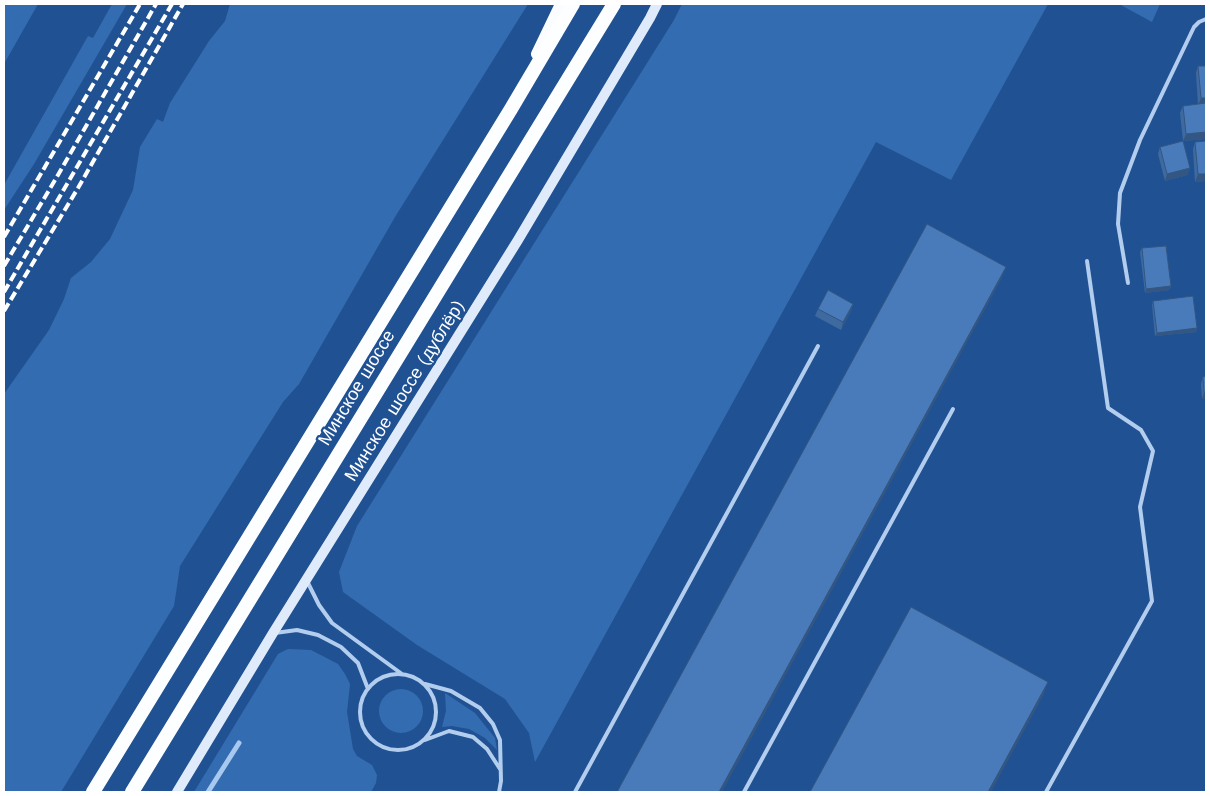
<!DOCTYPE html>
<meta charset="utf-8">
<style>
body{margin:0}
#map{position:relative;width:1210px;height:796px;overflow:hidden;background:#205293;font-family:"Work Sans",sans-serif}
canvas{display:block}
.frame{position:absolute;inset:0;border:5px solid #fff;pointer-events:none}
</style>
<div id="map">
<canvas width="1210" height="796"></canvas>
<div class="frame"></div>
</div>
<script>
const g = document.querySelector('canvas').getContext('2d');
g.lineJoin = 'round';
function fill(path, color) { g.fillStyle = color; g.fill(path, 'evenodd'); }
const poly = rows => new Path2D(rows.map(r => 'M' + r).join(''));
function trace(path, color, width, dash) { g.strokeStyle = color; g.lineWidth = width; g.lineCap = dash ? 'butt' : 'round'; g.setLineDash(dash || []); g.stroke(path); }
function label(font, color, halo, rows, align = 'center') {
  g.font = font + ' "Work Sans",sans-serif'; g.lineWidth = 4.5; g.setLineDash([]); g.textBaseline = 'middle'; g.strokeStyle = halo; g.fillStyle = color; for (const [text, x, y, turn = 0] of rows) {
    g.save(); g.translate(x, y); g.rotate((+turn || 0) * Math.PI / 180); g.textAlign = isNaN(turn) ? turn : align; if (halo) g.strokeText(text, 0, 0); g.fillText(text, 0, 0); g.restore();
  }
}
fill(poly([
 [4,4,38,4,4,64],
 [112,4,127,4,34,164,4,210,4,185,88,36,93,38],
 [230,4,528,4,395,217,299,384,283,402,180,566,174,606,61,792,4,792,4,394,49,330,64,299,71,278,91,262,110,239,133,190,140,147,157,119,163,122,170,103,209,41,225,21],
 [682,4,1048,4,951,180,876,142,535,762,529,733,505,699,417,645,343,592,339,572,357,526,674,20],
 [1119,4,1160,4,1152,22],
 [288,649,311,650,338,664,345,674,350,684,347,712,353,749,357,756,372,765,377,775,376,783,371,792,194,792,278,654],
 '379 711a22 22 0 1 1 44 0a22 22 0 1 1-44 0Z',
 [445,693,475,713,495,738,497,750,485,738,469,729,452,726,442,727,446,711]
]), '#346cb1');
trace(poly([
 [208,792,239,743]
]), '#a7c8ef', 5);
trace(poly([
 [1128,283,1118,224,1120,193,1140,140,1194,27,1199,22,1206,19],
 [307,581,319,605,332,623,402,674],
 [275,633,297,630,318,635,341,647,358,663,368,689],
 '360 712a38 38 0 1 1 76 0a38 38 0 1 1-76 0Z',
 [425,684,451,691,480,708,493,724,500,740,501,781,499,792],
 [425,740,449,731,473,737,487,749,500,769],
 [575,792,818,346],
 [744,792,953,409],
 [1046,792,1152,601,1140,507,1153,451,1141,430,1108,408,1087,261]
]), '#b3cdee', 4);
trace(poly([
 [177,792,273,633,518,240,650,18,657,4]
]), '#dfebfa', 10);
trace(poly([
 [537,54,561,4]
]), '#fafcff', 12);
trace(poly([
 [93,792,511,109,573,4],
 [132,792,614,4]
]), '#fcfeff', 14);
trace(poly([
 [4,237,140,4],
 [4,266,58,175,156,4],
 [4,292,172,4],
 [4,311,78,188,183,4]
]), '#fff', 4, [9, 4]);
fill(poly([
 [1198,66,1206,66,1206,139,1183,141,1180,113,1183,106,1198,104,1196,73],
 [1195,142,1206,181,1195,182,1193,149],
 [1160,147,1190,168,1187,175,1165,181,1158,154],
 [1142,248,1171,286,1169,290,1145,293,1140,252],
 [1153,301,1197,328,1196,332,1155,336,1152,305],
 [853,304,851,311,841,330,815,316,818,309],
 [1206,376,1206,399,1202,399,1201,384,1203,377]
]), '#3f6aa0');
fill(poly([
 [1201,98,1206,98,1206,104,1198,105],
 [1206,132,1206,139,1183,141,1186,134],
 [1190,168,1187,175,1165,181,1167,174],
 [1198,174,1206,174,1206,181,1195,182],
 [1006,267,1001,280,722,792,719,792],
 [1171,286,1169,290,1145,293,1146,289],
 [853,304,851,311,841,330,843,322],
 [1197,328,1196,332,1155,336,1157,333],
 [1204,392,1206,392,1206,399,1202,399],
 [1048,682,1043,696,991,792,988,792]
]), '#335682');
const building = poly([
 [1198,66,1206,66,1206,98,1201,98,1198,66],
 [1206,103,1206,132,1186,134,1183,106,1206,103],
 [1183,141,1190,168,1167,174,1160,147,1183,141],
 [1206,141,1206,174,1198,174,1195,142,1206,141],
 [927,224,1006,267,719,792,617,792,927,224],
 [1166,246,1171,286,1146,289,1142,248,1166,246],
 [828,290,853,304,843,322,818,309,828,290],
 [1193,296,1197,328,1157,333,1153,301,1193,296],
 [1206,376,1206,392,1204,392,1203,377,1206,376],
 [911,607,1048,682,988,792,810,792,911,607]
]);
fill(building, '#497bba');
trace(building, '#335682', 1);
label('18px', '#fff', '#205293', [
 ["Минское шоссе",357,388,-59],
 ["Минское шоссе (дублёр)",405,391,-58]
]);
</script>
